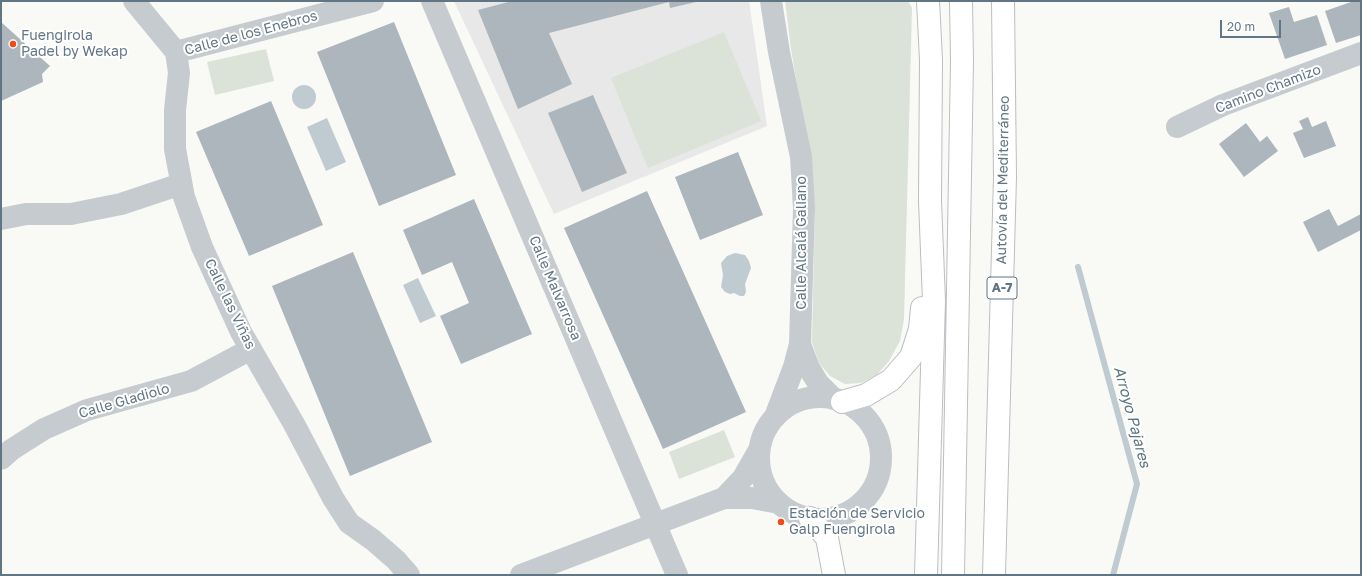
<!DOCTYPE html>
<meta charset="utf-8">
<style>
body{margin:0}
#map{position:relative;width:1362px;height:576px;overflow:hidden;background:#f9f9f6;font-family:"Golos Text",sans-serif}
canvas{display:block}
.frame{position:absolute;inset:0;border:2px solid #617584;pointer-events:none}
.scale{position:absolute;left:1220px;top:20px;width:61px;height:18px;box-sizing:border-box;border:2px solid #617584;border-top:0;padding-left:5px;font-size:12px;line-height:14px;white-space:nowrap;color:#617584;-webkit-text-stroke:3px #fff;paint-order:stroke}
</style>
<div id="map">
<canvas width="1362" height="576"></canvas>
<div class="frame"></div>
<div class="scale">20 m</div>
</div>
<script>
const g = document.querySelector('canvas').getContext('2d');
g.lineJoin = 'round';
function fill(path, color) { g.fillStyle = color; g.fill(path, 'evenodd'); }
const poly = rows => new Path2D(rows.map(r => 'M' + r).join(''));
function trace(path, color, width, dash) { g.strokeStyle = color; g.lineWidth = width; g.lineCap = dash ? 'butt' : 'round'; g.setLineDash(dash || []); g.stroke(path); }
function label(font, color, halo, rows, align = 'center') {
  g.font = font + ' "Golos Text",sans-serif'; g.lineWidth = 4; g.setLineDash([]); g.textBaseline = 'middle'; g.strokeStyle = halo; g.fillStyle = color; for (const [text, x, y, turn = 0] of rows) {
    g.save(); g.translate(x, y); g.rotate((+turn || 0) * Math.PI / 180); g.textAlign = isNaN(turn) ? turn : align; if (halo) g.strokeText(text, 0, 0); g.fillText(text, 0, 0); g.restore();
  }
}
fill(poly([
 [454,1,749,1,767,126,554,214]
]), '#e7e8e7');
fill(poly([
 [785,1,908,1,912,8,904,319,900,341,889,361,877,375,861,383,845,384,830,376,819,363,812,342,815,208,809,156,791,49],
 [724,32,761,121,648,168,611,78],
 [266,49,274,81,215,95,207,62],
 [724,430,735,457,679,479,669,452]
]), '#dbe2d7');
fill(poly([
 '292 97a12 12 0 1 1 24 0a12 12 0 1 1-24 0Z',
 [327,118,346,162,326,171,307,127],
 [735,253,745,255,749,261,751,268,745,284,746,292,744,296,740,296,734,293,730,294,725,292,721,287,723,275,721,263,727,256],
 [418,278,436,316,420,323,403,285]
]), '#bfcbd0');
trace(poly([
 [1078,267,1137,484,1113,575]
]), '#bfcbd0', 6);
fill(poly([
 [512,1,695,1,696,2,670,8,669,2,549,33,572,84,518,109,478,10],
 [1350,1,1361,1,1361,35,1336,43,1325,11,1351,2],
 [1289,7,1294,22,1317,15,1327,45,1285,59,1269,13],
 [1,22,50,66,42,74,43,82,1,101],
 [394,22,456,175,379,206,317,52],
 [593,95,627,173,582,192,548,113],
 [271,101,323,225,249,256,196,132],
 [1308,117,1312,127,1326,121,1336,146,1304,158,1293,133,1303,129,1299,121],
 [1246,123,1260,142,1267,136,1278,151,1244,177,1219,144],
 [738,152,763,215,700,240,675,177],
 [647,191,746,412,663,449,564,228],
 [474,199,532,334,461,364,440,316,469,303,452,262,422,275,403,230],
 [1329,209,1338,226,1361,214,1361,230,1318,252,1303,222],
 [353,252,432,442,350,476,272,286]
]), '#acb6bc');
const highway = poly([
 [842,402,866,395,891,380,911,357,920,329,922,308],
 [810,518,827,538,834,575],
 [926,575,934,301,930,201,931,60,928,1],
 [953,575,962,61,961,1],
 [994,575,1005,177,1003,1]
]);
trace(highway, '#bbbfc2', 24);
trace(poly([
 [134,1,176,52,179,73,175,110,175,149,184,197,202,247,241,332,294,424,333,498,349,523,373,540,396,560,409,575],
 [432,1,677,575],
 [771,1,779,52,801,157,804,208,800,344,794,367,775,417],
 [176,52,373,1],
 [1177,127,1223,105,1361,53],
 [1,219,26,214,71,214,121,204,181,184],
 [800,344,809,368,818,383,834,399],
 '759 458a61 61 0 1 1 122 0a61 61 0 1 1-122 0Z',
 [1,459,11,450,44,429,87,410,191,381,251,349],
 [724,498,743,478,759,450],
 [521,575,724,498,752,498,779,503]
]), '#c6cbcf', 22);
trace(highway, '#fff', 22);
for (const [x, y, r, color] of [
 [13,44,4,"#f5491a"],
 [781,522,4,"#f5491a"]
]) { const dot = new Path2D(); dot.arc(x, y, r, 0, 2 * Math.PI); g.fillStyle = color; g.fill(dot); trace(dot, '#fff', 1.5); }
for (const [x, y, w] of [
 [1002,288,30]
]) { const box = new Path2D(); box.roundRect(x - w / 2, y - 11, w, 22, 3); g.fillStyle = '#fff'; g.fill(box); trace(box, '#617584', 1); }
label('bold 13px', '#617584', null, [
 ["A-7",1002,288]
]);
label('14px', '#617584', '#fff', [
 ["Calle de los Enebros",251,33,-15],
 ["Camino Chamizo",1268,89,-21],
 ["Autovía del Mediterráneo",1003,180,-89],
 ["Calle Alcalá Galiano",802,243,-90],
 ["Calle Malvarrosa",555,288,67],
 ["Calle las Viñas",230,304,64],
 ["Calle Gladiolo",124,401,-16]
]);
label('14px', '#617584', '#fff', [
 ["Fuengirola",21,36],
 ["Padel by Wekap",21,52],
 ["Estación de Servicio",789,514],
 ["Galp Fuengirola",789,530]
], 'left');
label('italic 15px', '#5c767e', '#fff', [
 ["Arroyo Pajares",1132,417,75]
]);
</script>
